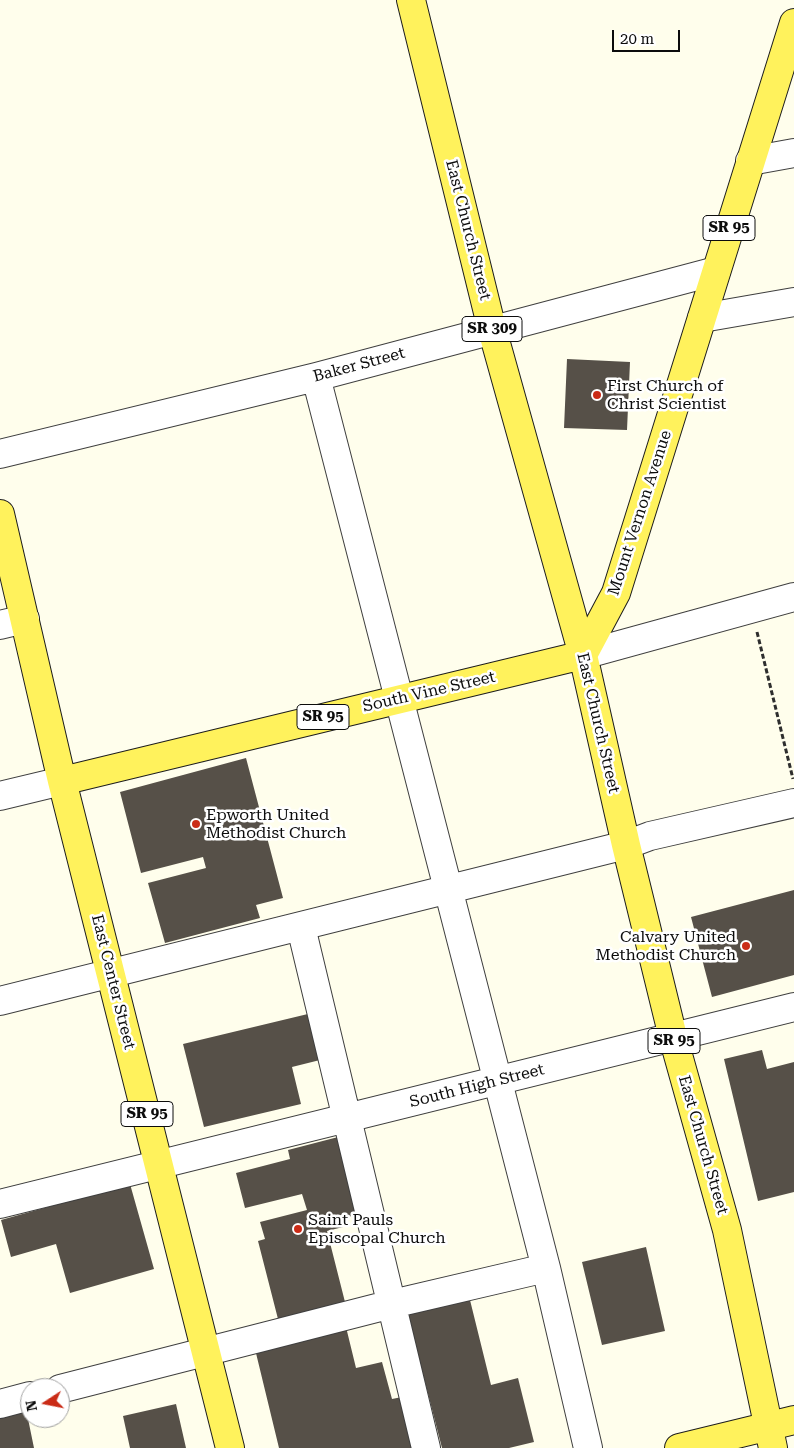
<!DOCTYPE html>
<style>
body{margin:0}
#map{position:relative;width:794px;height:1448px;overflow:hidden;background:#fffeec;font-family:"Roboto Serif",serif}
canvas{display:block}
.north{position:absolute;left:20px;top:1378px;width:50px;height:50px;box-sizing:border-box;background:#fff;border:1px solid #9e9e9e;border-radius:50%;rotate:259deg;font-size:14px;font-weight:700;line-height:20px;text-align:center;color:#0c0c0c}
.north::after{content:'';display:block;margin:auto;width:18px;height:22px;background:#ca2b16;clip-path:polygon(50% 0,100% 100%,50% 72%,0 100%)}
.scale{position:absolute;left:612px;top:30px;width:68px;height:22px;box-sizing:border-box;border:2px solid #0c0c0c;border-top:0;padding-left:6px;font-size:15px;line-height:18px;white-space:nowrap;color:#0c0c0c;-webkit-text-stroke:4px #fff;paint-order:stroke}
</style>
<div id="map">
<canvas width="794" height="1448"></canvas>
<div class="north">N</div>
<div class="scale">20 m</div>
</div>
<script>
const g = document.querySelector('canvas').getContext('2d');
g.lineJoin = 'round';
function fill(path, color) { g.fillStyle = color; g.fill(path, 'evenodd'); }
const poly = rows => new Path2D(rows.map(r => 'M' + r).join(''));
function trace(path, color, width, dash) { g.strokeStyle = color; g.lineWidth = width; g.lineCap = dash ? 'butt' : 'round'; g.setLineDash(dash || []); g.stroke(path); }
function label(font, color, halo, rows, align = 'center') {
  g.font = font + ' "Roboto Serif",serif'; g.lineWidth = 5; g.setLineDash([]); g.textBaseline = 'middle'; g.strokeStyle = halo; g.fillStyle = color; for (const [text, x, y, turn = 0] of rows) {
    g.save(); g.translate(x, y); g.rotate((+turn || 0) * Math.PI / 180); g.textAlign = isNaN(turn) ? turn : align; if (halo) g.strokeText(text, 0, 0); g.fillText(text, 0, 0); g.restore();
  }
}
fill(poly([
 [567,359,630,362,627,430,564,428],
 [246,758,283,898,256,905,260,918,165,943,148,883,206,868,203,857,141,873,120,792],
 [794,890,794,975,712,997,691,917],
 [312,1013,324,1059,292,1067,301,1104,204,1127,183,1044],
 [762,1050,767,1069,794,1062,794,1192,758,1201,724,1059],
 [342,1136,362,1213,341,1219,343,1227,327,1231,345,1302,278,1319,258,1241,265,1239,260,1222,307,1210,302,1194,245,1208,236,1173,290,1159,288,1150],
 [130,1184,154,1269,70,1293,56,1244,11,1257,1,1220],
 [646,1247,665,1331,602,1345,582,1262],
 [469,1296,491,1385,518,1378,534,1442,509,1448,442,1448,407,1312],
 [346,1327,356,1368,382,1362,392,1399,402,1397,414,1448,279,1448,255,1349],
 [176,1404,186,1448,130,1448,123,1416],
 [26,1409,34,1448,0,1448,0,1415]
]), '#565048');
const minor = poly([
 [750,161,794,153],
 [702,318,794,302],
 [316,377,546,1268,588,1448],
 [0,454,316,377,716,271],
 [0,625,25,619],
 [583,655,794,597],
 [0,796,62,781],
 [301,927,426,1448],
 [0,1001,626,845,650,836,794,803],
 [0,1204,794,1007],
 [60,1389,392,1304,546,1268],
 [0,1404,30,1396]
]);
const major = poly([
 [411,0,492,329,583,655,626,845,673,1037,727,1230,773,1448],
 [0,514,62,781,230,1448],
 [583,655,616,593,794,23],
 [62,781,583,655],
 [679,1448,794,1420]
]);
trace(minor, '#3f3f3f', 30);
trace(major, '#1d1d1d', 30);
trace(poly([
 [757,632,793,779]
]), '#2e2e2e', 3, [5, 2.5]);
trace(minor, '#fff', 28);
trace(major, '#fff25c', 28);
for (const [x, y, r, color] of [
 [597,395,5,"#ca2b16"],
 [196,824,5,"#ca2b16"],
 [746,946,5,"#ca2b16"],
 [298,1229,5,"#ca2b16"]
]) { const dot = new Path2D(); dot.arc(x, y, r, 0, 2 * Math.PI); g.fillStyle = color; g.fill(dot); trace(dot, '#fff', 2); }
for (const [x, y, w] of [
 [729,228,52],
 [492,329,60],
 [323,717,52],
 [674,1041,52],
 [147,1114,52]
]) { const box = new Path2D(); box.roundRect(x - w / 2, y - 12.5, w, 25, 4); g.fillStyle = '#fff'; g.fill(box); trace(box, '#0c0c0c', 1); }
label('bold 15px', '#0c0c0c', null, [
 ["SR 95",729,228],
 ["SR 309",492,329],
 ["SR 95",323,717],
 ["SR 95",674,1041],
 ["SR 95",147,1114]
]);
label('16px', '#0c0c0c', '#fff', [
 ["East Church Street",468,230,76],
 ["Baker Street",359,365,-15],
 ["Mount Vernon Avenue",640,513,-72],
 ["South Vine Street",429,692,-13],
 ["East Church Street",598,723,77],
 ["East Center Street",113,982,76],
 ["South High Street",477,1086,-14],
 ["East Church Street",703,1145,74]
]);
label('16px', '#0c0c0c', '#fff', [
 ["First Church of",607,386],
 ["Christ Scientist",607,404],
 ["Epworth United",206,815],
 ["Methodist Church",206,833],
 ["Calvary United",736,937,"right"],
 ["Methodist Church",736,955,"right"],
 ["Saint Pauls",308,1220],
 ["Episcopal Church",308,1238]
], 'left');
</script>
